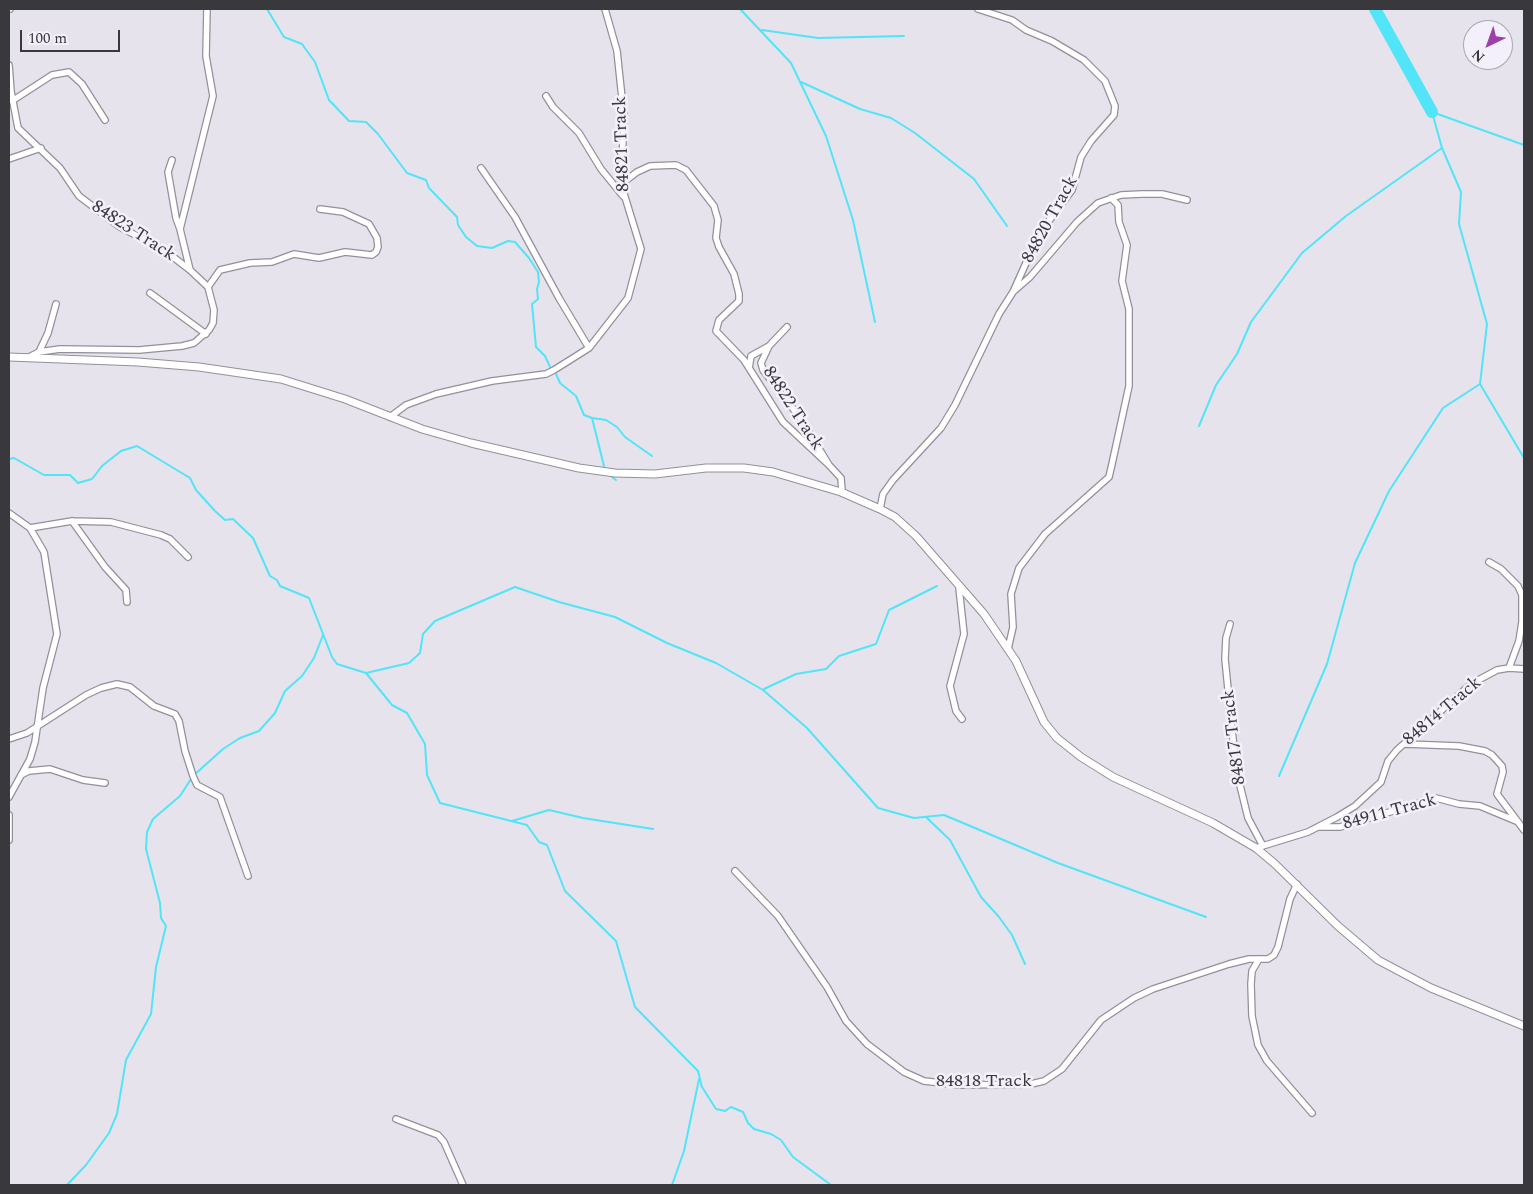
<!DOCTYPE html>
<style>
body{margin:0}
#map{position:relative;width:1533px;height:1194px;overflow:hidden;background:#e6e3ed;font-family:Spectral,serif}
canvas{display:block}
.frame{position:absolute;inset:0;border:10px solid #39383c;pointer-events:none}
.north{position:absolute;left:1463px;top:20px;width:50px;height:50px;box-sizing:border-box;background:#f4f0fb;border:1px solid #a9a6af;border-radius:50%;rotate:222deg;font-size:14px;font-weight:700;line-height:20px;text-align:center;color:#39383c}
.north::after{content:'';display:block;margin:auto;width:18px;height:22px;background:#9f40a9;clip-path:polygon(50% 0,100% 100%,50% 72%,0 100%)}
.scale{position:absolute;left:20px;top:30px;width:100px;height:22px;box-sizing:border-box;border:2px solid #39383c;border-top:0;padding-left:6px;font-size:15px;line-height:18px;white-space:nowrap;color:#39383c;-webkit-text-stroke:4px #f4f0fb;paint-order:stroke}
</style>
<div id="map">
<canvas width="1533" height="1194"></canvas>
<div class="frame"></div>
<div class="north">N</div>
<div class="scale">100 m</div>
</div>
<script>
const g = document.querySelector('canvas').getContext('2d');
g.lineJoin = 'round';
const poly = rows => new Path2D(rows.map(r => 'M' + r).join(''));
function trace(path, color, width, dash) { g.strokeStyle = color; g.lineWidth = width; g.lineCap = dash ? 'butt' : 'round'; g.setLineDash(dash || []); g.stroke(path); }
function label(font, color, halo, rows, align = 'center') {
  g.font = font + ' Spectral,serif'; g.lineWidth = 5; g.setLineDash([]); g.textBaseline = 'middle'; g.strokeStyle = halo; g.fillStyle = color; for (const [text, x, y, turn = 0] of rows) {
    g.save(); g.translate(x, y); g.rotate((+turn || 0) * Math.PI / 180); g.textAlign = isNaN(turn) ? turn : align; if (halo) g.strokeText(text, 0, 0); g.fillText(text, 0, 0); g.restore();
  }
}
trace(poly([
 [267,9,284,37,302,44,315,62,329,100,349,121,366,122,378,134,407,173,426,180,429,188,457,217,458,225,466,237,477,246,492,248,508,241,515,242,529,258,538,272,539,282,537,289,538,299,532,304,536,347,545,356,551,369],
 [740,9,791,63,826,136,853,220,875,322],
 [762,30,818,38,904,36],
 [801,82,860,109,891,118,915,133,974,179,1007,226],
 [1432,112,1442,148,1461,192,1459,224,1487,324,1480,384,1524,458],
 [1432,112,1524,145],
 [556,374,560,383,576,396,584,415,592,418,604,466],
 [592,418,606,420,617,427,625,437,652,456],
 [1199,426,1216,385,1237,354,1251,322,1302,253,1346,216,1442,148],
 [9,459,14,458,44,475,70,475,78,483,92,479,102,466,121,451,137,446,190,478,196,490,215,511,225,520,233,519,253,538,270,576,277,580,280,586,309,598,332,657,337,664,366,673,392,705,407,713,425,744,427,775,440,803,527,825,539,842,547,845,565,891,616,941,635,1007,698,1071,702,1087,716,1109,725,1111,731,1107,743,1112,748,1123,754,1129,771,1134,781,1140,793,1157,831,1185],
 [612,477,616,480],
 [366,673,409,663,420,653,423,634,435,621,515,587,559,602,615,617,667,643,716,663,763,690,807,728,878,808,914,818,944,815,1058,863,1206,917],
 [764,689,796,674,826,669,839,656,876,644,889,610,937,586],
 [1279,776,1327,664,1355,563,1389,491,1443,408,1480,384],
 [927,818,950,840,981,897,999,917,1012,935,1025,964],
 [512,821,549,810,583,818,653,829],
 [67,1185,86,1165,109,1133,117,1114,126,1060,151,1014,156,967,166,926,161,918,160,903,146,849,147,832,153,819,180,796,193,776,223,749,240,738,259,731,275,713,285,691,302,676,314,658,323,635],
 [672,1185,684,1151,699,1079]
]), '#52e4f7', 2);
trace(poly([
 [1375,9,1432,112]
]), '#52e4f7', 12);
const minor = poly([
 [9,9,10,9],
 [9,65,11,91,18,128,60,168,79,196,120,227,164,250,190,270,208,287,214,310,213,323,209,330,194,343,182,346,139,350,60,349,39,352,29,357],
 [546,96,553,107,579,133,601,169,623,196],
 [12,101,52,75,69,72,82,84,105,120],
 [9,159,41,148],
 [172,160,168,172,176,218,180,229],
 [481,168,515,217,559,298,589,348],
 [621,184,637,172,650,166,676,165,686,170,714,206,718,220,716,238,719,247,734,274,739,294,739,301,719,320,716,331,744,360,783,422,829,465],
 [190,270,180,229,213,96,206,56,207,9],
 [208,287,220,270,250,263,272,262,294,254,319,258,345,252,372,255,376,252,378,247,377,238,369,224,343,212,320,209],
 [1014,291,1030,277,1077,222,1098,203,1121,195,1142,194,1162,194,1187,200],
 [150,293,206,334],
 [787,327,769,346,761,363,763,370,801,419,829,465,841,478,842,492],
 [39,352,48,333,56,304],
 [749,368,751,356,769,346],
 [390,417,406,405,436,394,492,381,546,374,554,370,589,348,628,298,641,249,621,184,624,117,617,51,605,9],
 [880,509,883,494,893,480,941,428,955,405,999,314,1013,292,1039,234,1072,190,1081,157,1091,141,1114,115,1115,106,1105,81,1084,60,1052,41,1026,30,1012,20,978,9],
 [9,513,30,528,44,552,57,634,43,688,35,742,30,759,9,797],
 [72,521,105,567,126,590,127,602],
 [30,528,72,521,111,522,161,535,170,539,188,557],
 [1489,562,1501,569,1518,586,1522,595,1522,622,1519,641,1509,668],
 [959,588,964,634,950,686,956,711,962,719],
 [1230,624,1226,638,1225,659,1236,769,1248,818,1263,846],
 [1008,649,1013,627,1011,594,1019,568,1045,534,1109,477,1112,464,1129,386,1129,309,1122,281,1127,245,1119,222,1118,205,1111,198],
 [9,739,27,733,86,695,101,688,117,684,130,687,154,706,175,714,179,721,185,751,193,776,197,785,220,797,248,876],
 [1405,744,1459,746,1485,751,1492,755,1502,766,1503,772,1497,794,1524,830],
 [21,775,29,771,50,769,83,780,105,783],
 [9,815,9,840],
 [1319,827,1340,827,1436,798,1459,804,1480,806,1516,821],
 [1256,848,1308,832,1337,817,1355,806,1381,782,1388,761,1397,750,1471,684,1497,670,1509,668,1524,669],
 [735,871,778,916,827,987,846,1021,867,1044,904,1072,924,1081,960,1085,1031,1084,1044,1081,1062,1069,1101,1020,1134,998,1153,989,1229,964,1249,959,1268,959,1274,955,1278,947,1290,899,1297,884],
 [1259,959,1252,971,1251,984,1252,1016,1258,1045,1267,1061,1312,1113],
 [396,1119,438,1135,444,1142,463,1185]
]);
const tertiary = poly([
 [9,357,138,362,199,367,281,379,345,399,422,429,471,443,579,468,615,473,655,474,706,468,744,468,773,472,841,492,880,509,895,517,916,536,984,614,1016,661,1044,722,1057,738,1081,757,1113,777,1213,823,1256,848,1275,864,1338,926,1378,960,1431,988,1524,1026]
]);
trace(minor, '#93909a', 8);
trace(tertiary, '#93909a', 9);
trace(minor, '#fff', 5.5);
trace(tertiary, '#fff', 7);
label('18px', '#39383c', '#f4f0fb', [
 ["84821 Track",623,144,-92],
 ["84820 Track",1051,220,-61],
 ["84823 Track",133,232,33],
 ["84822 Track",792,409,57],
 ["84814 Track",1443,712,-40],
 ["84817 Track",1235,737,-97],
 ["84911 Track",1390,813,-15],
 ["84818 Track",984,1082]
]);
</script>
